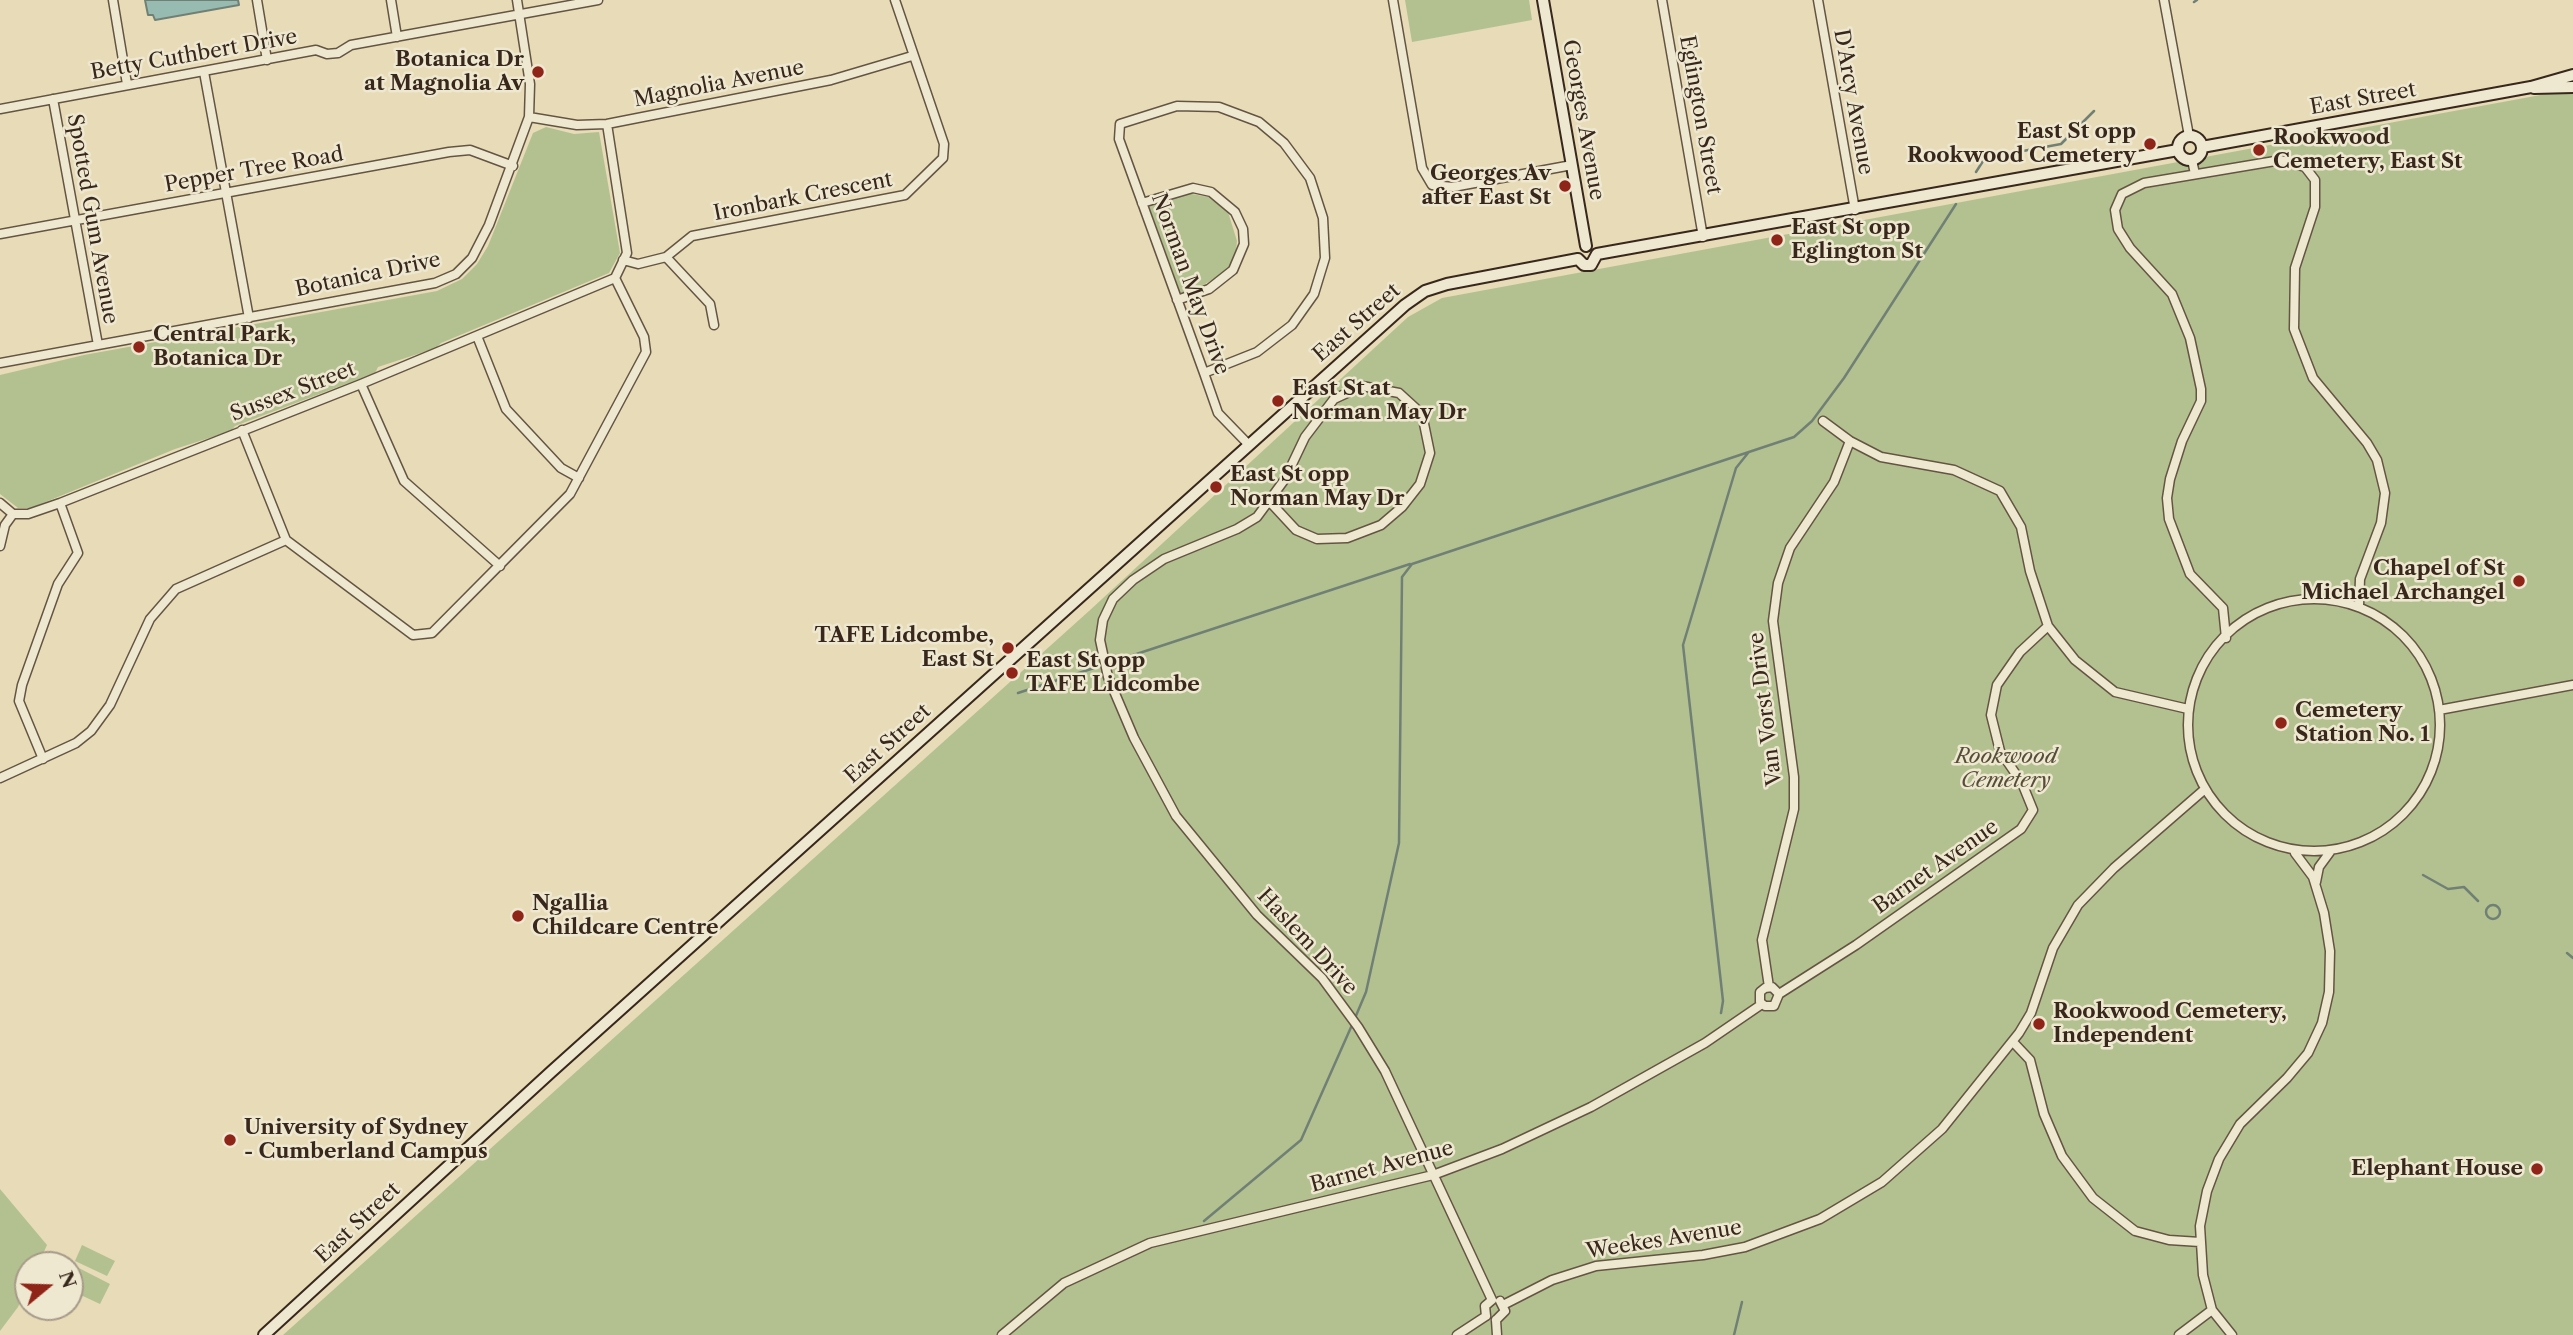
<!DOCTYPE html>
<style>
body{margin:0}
#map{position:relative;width:2573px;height:1335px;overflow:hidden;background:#e7dbb8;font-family:"Libre Caslon Text",serif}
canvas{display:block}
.north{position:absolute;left:14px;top:1251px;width:70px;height:70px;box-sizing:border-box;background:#efe8d1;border:2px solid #a69b89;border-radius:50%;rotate:71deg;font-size:19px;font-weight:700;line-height:28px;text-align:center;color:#38281c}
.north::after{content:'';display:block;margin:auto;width:24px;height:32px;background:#8f2418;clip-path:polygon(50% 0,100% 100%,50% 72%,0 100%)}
</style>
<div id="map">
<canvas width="2573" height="1335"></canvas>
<div class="north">N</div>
</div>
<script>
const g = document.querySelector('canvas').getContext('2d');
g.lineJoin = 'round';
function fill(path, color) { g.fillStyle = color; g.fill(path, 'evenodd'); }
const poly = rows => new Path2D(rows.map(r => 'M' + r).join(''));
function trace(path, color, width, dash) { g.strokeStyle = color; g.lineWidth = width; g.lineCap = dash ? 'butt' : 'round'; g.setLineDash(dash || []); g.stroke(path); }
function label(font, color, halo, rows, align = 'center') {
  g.font = font + ' "Libre Caslon Text",serif'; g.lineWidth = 5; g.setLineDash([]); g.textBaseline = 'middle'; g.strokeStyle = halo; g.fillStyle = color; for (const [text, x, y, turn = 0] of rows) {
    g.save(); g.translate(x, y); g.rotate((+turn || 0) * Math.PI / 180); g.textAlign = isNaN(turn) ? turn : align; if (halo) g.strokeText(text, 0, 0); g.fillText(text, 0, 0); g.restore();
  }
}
fill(poly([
 [1405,0,1529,0,1532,20,1412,42],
 [2573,89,2573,1335,283,1335,1089,611,1408,317,1442,298],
 [546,127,574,134,599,132,620,253,609,273,441,343,436,348,378,367,375,373,235,426,231,431,175,449,31,508,18,508,0,494,0,375,84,355,437,291,462,279,477,264,488,246,533,133],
 [1187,193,1208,197,1228,212,1237,241,1235,260,1227,271,1200,287,1181,294,1149,206],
 [0,1189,47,1245,38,1265,28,1265,28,1285,18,1307,0,1331],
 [82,1245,115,1261,107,1276,75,1261],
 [67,1262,110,1284,100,1304,70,1290,70,1265,65,1265]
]), '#b3c190');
const water = poly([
 [145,0,238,0,239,5,155,20,153,15,148,15,145,0]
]);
fill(water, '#97bbb0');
trace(water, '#718075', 2);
trace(poly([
 [2194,2,2197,0],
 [1976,172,1985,158,2061,144,2094,111],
 [1018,693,1410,564],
 [2423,875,2448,889,2464,887,2478,901],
 '2486 912a7 7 0 1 1 14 0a7 7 0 1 1-14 0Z',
 [2567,953,2573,958],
 [1721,1013,1723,1001,1683,645,1736,468,1748,453],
 [1355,1018,1366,992,1399,843,1402,577,1412,564,1794,437,1812,421,1844,378,1956,204],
 [1204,1221,1301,1140,1352,1025],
 [1734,1335,1742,1302]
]), '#718075', 2.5);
const minor = poly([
 [113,0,127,84],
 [257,0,267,60],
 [391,0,397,37],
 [1393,0,1422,168,1432,185,1453,187,1572,165],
 [1662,0,1703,237],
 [1818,0,1855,210],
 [2164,0,2189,136],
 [204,72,249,318],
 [53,99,98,345],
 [0,109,316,50,327,54,338,53,351,45,598,0],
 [529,117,577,125,607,124,831,80,912,56],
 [607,124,627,253,615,278],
 [2192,160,2195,174],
 [1142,203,1193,188,1211,192,1235,212,1243,229,1244,244,1233,270,1209,289,1177,300],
 [0,234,449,152,470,150,513,166],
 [666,257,710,304,714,325],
 [623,260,638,264,666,257,692,236,905,195,943,158,944,144,895,0],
 [477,336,506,409,561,468,579,478],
 [0,363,435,283,456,274,472,258,489,225,529,117,530,84,517,0],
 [1204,373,1257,352,1292,325,1314,294,1325,258,1323,218,1310,178,1284,143,1259,122,1219,107,1177,106,1120,124,1119,139,1204,373,1218,413,1249,445],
 [361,384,404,481,500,566],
 [1823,421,1850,441,1881,457,1954,470,2000,491,2021,527,2030,571,2048,626,2075,660,2115,692,2188,709],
 [242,430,286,540,413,635,432,633,570,494,646,352,644,337,615,278],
 [1270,502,1296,530,1317,539,1347,538,1381,525,1402,507,1420,484,1430,453,1422,414,1399,393,1362,386,1334,399,1305,437,1285,479,1257,517,1237,529,1164,559,1133,580,1113,599,1103,620,1100,640,1108,677,1134,738,1176,816,1257,915,1322,978,1358,1027,1385,1071,1492,1300],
 [0,503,13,514],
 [13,514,28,514,60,503,361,384,615,278],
 [0,546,5,525,13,514],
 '2188 725a126 126 0 1 1 252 0a126 126 0 1 1-252 0Z',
 [2226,638,2223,608,2190,574,2169,519,2167,498,2170,479,2182,441,2201,401,2201,389,2190,338,2172,294,2130,248,2118,229,2115,210,2122,194,2144,183,2281,160,2305,167,2315,180,2315,207,2295,268,2294,329,2313,378,2367,443,2377,460,2385,493,2381,523,2360,579,2359,605],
 [2439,710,2573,685],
 [43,759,19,701,22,685,58,584,78,553,60,503],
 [0,778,76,743,91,731,110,705,150,619,176,589,286,540],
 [2316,882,2319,867,2330,852],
 [1769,987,1762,940,1794,809,1794,777,1773,621,1778,583,1790,548,1834,482,1850,441],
 [1779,994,1772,987,1765,988,1760,992,1760,1002,1765,1006,1774,1006,1779,994,1856,945,2021,829,2033,810,2022,783,2000,751,1991,715,1997,685,2020,652,2048,626],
 [2013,1042,2030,1060,2044,1114,2062,1156,2093,1198,2135,1231,2169,1240,2200,1242],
 [1503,1305,1552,1280,1596,1266,1703,1255,1745,1247,1820,1219,1882,1182,1942,1129,2019,1033,2031,1013,2053,948,2078,905,2114,868,2205,789],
 [1486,1316,1485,1306,1492,1300],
 [1496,1320,1505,1311,1500,1301],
 [1496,1320,1497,1335],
 [1002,1335,1064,1283,1150,1243,1433,1175,1502,1149,1591,1107,1705,1043,1762,1004],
 [1457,1335,1486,1316],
 [2179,1335,2212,1310],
 [2232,1335,2212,1310,2203,1275,2200,1226,2207,1191,2219,1159,2240,1124,2287,1078,2308,1053,2322,1023,2329,992,2330,951,2324,913,2313,877,2295,853]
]);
const secondary = poly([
 [1543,0,1586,246],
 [2534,88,2573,87],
 '2178 148a12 12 0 1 1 24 0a12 12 0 1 1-24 0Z',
 [2202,147,2531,87,2573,75],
 [1597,254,2178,150],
 [1578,259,1584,265,1591,265,1597,254],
 [264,1335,551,1072,1405,305,1425,291,1447,284,1578,259]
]);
trace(minor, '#645543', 11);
trace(secondary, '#38281c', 14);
trace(minor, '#efe8d1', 8);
trace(secondary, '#efe8d1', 10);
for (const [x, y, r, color] of [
 [538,72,7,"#8f2418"],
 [2150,144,7,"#8f2418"],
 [2259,150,7,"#8f2418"],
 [1565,186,7,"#8f2418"],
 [1777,240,7,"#8f2418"],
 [139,347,7,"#8f2418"],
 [1278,401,7,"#8f2418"],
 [1216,487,7,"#8f2418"],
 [2519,581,7,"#8f2418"],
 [1008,648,7,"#8f2418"],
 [1012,673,7,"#8f2418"],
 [2281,723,7,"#8f2418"],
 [518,916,7,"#8f2418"],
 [2039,1024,7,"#8f2418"],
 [230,1140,7,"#8f2418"],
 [2537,1169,7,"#8f2418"]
]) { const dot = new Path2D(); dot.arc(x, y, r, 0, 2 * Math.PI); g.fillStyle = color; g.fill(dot); trace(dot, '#efe8d1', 2.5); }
label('21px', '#38281c', '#efe8d1', [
 ["Betty Cuthbert Drive",194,55,-10],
 ["Magnolia Avenue",719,84,-11],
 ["East Street",2363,99,-10],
 ["D'Arcy Avenue",1853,102,80],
 ["Eglington Street",1700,115,80],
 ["Georges Avenue",1583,120,80],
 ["Pepper Tree Road",254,170,-10],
 ["Ironbark Crescent",803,197,-11],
 ["Spotted Gum Avenue",92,219,80],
 ["Botanica Drive",368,275,-12],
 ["Norman May Drive",1190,284,70],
 ["East Street",1357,323,-41],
 ["Sussex Street",293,392,-21],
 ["Van Vorst Drive",1766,709,-97],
 ["East Street",888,744,-42],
 ["Barnet Avenue",1936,867,-35],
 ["Haslem Drive",1307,942,47],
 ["Barnet Avenue",1382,1167,-15],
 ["East Street",358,1223,-43],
 ["Weekes Avenue",1664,1240,-9]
]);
label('bold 21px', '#38281c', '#efe8d1', [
 ["Botanica Dr",524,60,"right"],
 ["at Magnolia Av",524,84,"right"],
 ["East St opp",2136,132,"right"],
 ["Rookwood Cemetery",2136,156,"right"],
 ["Rookwood",2273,138],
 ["Cemetery, East St",2273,162],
 ["Georges Av",1551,174,"right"],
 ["after East St",1551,198,"right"],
 ["East St opp",1791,228],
 ["Eglington St",1791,252],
 ["Central Park,",153,335],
 ["Botanica Dr",153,359],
 ["East St at",1292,389],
 ["Norman May Dr",1292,413],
 ["East St opp",1230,475],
 ["Norman May Dr",1230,499],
 ["Chapel of St",2505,569,"right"],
 ["Michael Archangel",2505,593,"right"],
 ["TAFE Lidcombe,",994,636,"right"],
 ["East St",994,660,"right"],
 ["East St opp",1026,661],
 ["TAFE Lidcombe",1026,685],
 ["Cemetery",2295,711],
 ["Station No. 1",2295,735],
 ["Ngallia",532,904],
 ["Childcare Centre",532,928],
 ["Rookwood Cemetery,",2053,1012],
 ["Independent",2053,1036],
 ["University of Sydney",244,1128],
 ["- Cumberland Campus",244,1152],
 ["Elephant House",2523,1169,"right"]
], 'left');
label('italic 21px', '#574e39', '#efe8d1', [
 ["Rookwood",2006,757],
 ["Cemetery",2006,781]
]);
</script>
